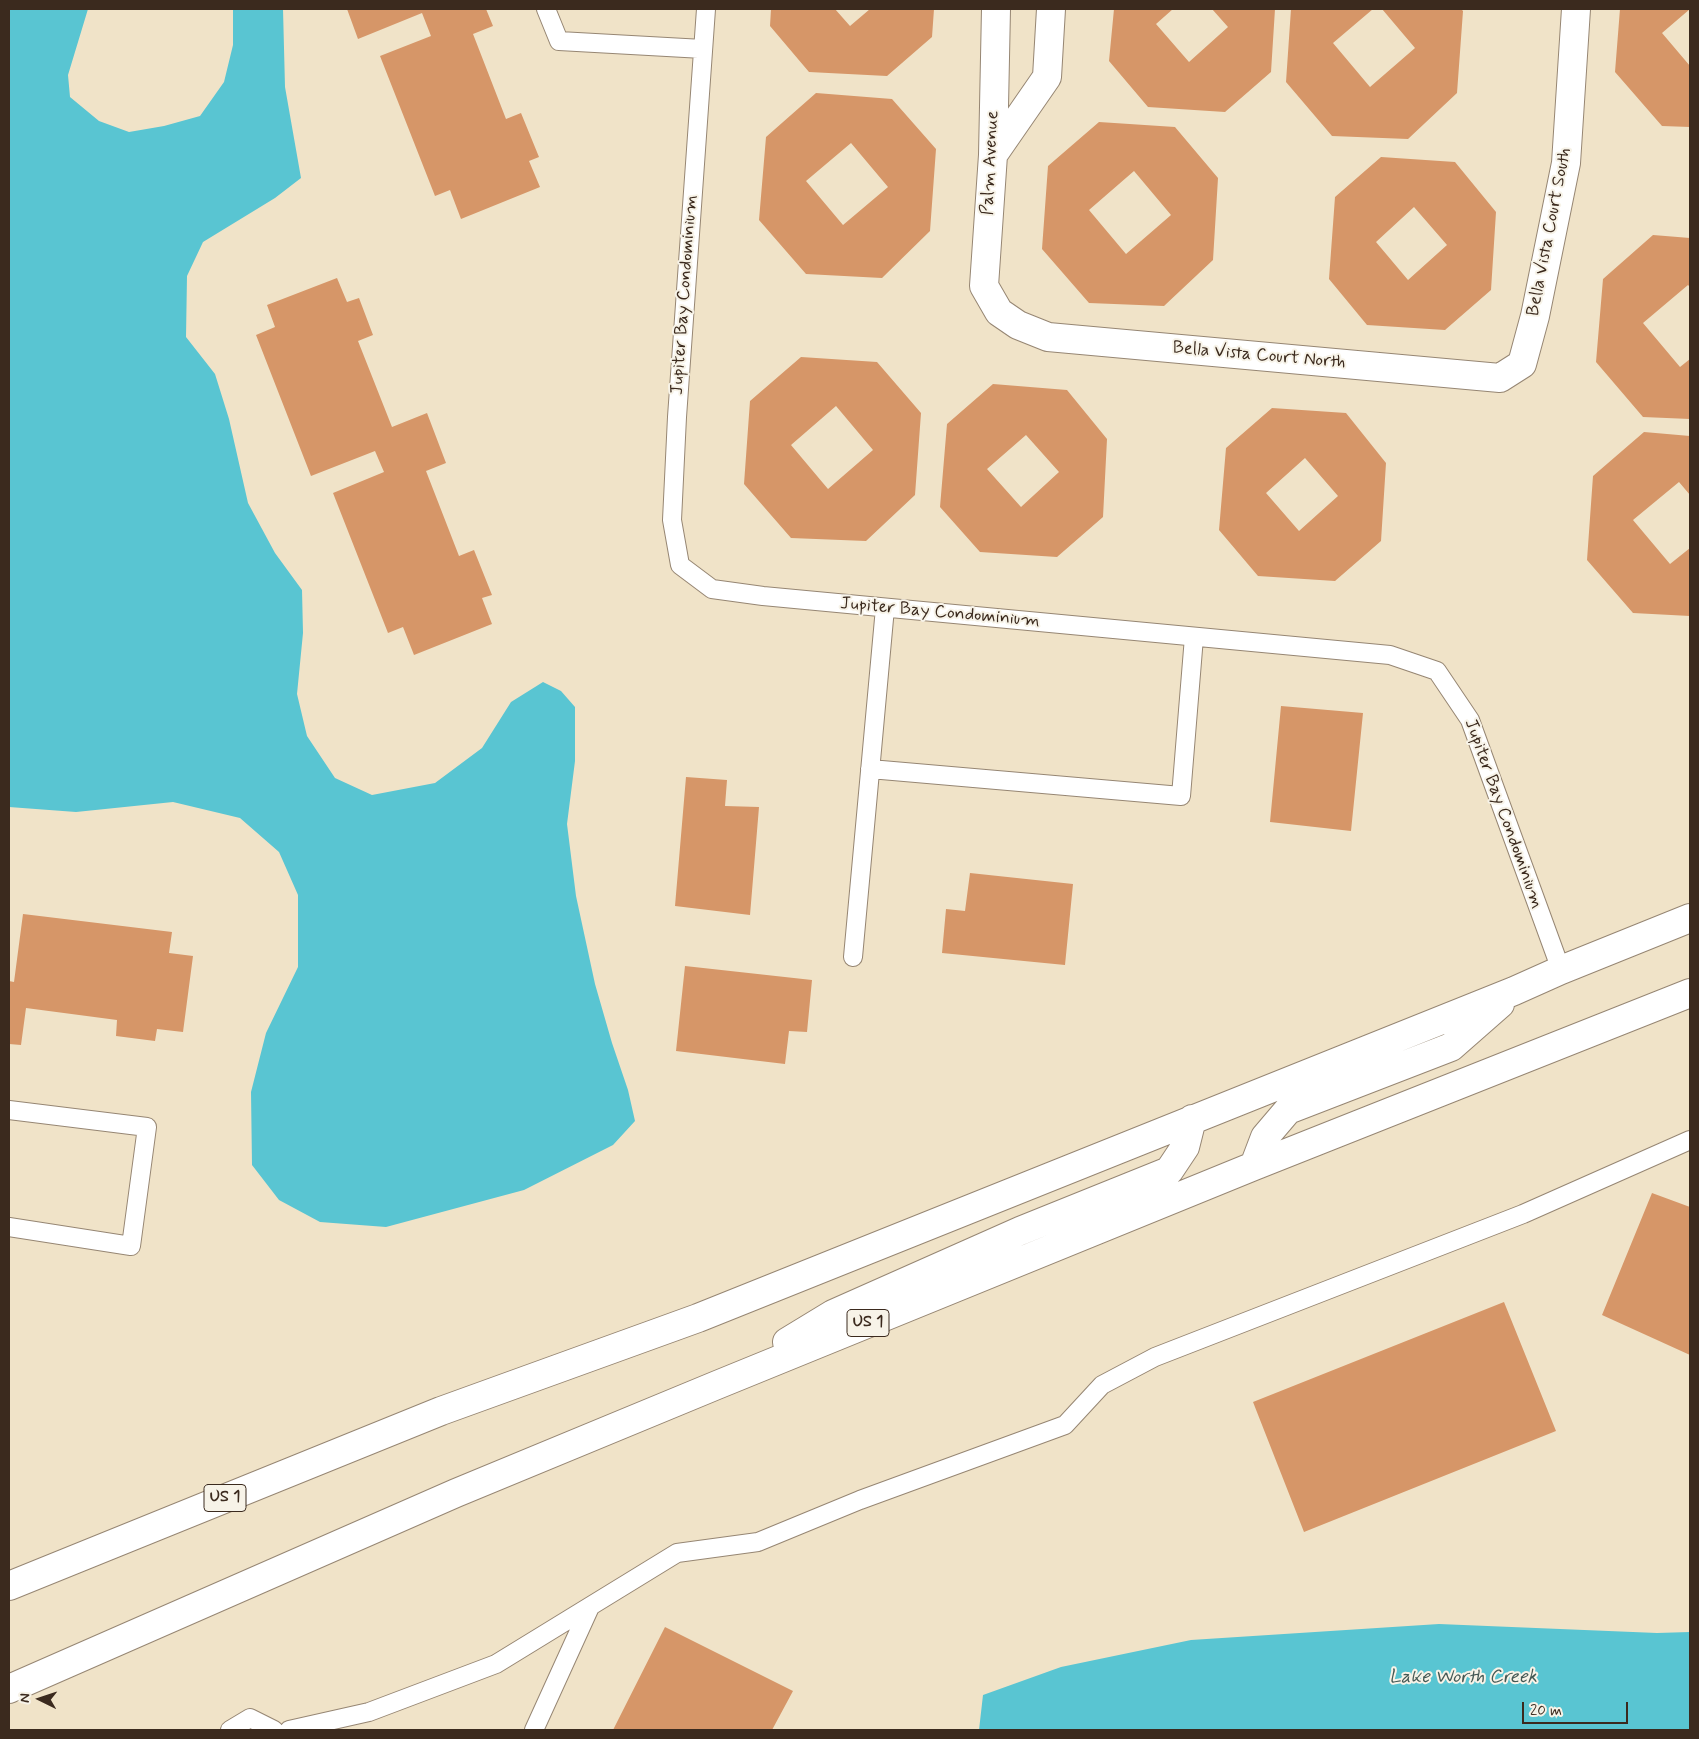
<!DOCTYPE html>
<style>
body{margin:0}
#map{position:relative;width:1699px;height:1739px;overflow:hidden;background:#f0e3c8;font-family:Mynerve,sans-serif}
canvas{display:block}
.frame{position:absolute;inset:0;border:10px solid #3b2a1e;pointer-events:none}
.north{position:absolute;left:15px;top:1674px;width:50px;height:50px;-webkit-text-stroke:4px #f7f3e8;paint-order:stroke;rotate:274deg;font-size:14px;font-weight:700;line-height:20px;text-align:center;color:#3b2a1e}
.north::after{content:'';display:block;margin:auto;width:18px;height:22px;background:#3b2a1e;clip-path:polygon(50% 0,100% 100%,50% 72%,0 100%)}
.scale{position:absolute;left:1522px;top:1702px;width:106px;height:22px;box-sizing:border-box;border:2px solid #3b2a1e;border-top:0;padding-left:6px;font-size:15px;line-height:18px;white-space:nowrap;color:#3b2a1e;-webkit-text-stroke:4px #f7f3e8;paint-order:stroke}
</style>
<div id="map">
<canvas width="1699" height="1739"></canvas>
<div class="frame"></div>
<div class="north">N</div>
<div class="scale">20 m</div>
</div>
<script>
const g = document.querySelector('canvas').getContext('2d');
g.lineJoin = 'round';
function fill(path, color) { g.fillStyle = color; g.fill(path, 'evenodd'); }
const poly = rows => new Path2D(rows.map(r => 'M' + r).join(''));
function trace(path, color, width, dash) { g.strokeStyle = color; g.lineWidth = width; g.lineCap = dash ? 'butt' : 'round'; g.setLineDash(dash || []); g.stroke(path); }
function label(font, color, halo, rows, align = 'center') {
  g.font = font + ' Mynerve,sans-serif'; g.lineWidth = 4; g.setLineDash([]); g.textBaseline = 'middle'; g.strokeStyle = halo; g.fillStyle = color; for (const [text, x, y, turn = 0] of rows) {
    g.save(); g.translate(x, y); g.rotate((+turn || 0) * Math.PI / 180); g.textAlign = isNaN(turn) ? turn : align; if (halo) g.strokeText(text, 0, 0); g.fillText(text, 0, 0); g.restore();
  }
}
fill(poly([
 [9,9,88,9,68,75,70,97,99,121,129,132,164,126,200,116,224,82,233,45,233,9,283,9,285,87,301,178,275,198,203,242,187,276,186,337,215,374,229,419,248,503,275,553,302,590,303,633,297,694,307,736,335,778,372,795,435,783,482,748,511,702,543,682,561,691,575,707,575,761,567,824,576,896,595,984,612,1043,628,1090,635,1121,613,1145,524,1190,386,1227,320,1222,279,1200,252,1165,251,1092,266,1033,298,967,298,895,279,852,240,818,173,802,76,812,9,807],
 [1439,1624,1657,1633,1690,1632,1690,1730,979,1730,983,1695,1061,1667,1191,1640]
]), '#59c5d2');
fill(poly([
 [347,9,486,9,493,26,473,34,506,119,521,113,539,157,529,161,540,187,461,219,450,190,435,196,380,56,431,36,422,13,358,39],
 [771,9,835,9,850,26,870,9,934,9,932,37,887,76,809,72,770,26],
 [1114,9,1173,9,1156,24,1189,62,1228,27,1212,9,1275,9,1271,72,1225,112,1148,107,1109,61],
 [1291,9,1373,9,1333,43,1370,87,1415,48,1382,9,1461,9,1463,11,1457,93,1408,139,1332,136,1286,82],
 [1620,9,1690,9,1662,33,1690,66,1690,127,1662,126,1615,72],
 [816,93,892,99,936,149,930,231,882,278,806,274,759,220,766,137],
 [851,143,888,187,843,225,806,181],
 [1099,122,1175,127,1218,178,1213,260,1164,306,1089,303,1042,249,1048,166],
 [1134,171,1171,215,1126,254,1089,210],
 [1381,157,1455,162,1496,212,1491,290,1445,330,1367,325,1329,279,1335,197],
 [1414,207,1447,245,1408,280,1376,242],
 [1653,235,1690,238,1690,287,1688,285,1643,323,1680,367,1690,359,1690,419,1643,417,1596,362,1603,279],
 [337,278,347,302,359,298,373,335,358,341,392,427,427,413,446,463,426,471,459,556,474,550,492,595,482,598,492,624,414,655,403,627,388,633,333,493,384,472,375,451,311,476,256,335,275,327,267,305],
 [801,357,877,362,921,413,915,495,866,541,791,538,744,484,750,401],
 [836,406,873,450,828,489,791,445],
 [993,384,1067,390,1107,439,1103,517,1057,557,980,552,940,507,947,424],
 [1026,435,1059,472,1021,507,987,469],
 [1272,408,1346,413,1386,463,1381,541,1335,581,1258,576,1219,530,1226,448],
 [1305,458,1338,496,1299,531,1266,493],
 [1644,432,1690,436,1690,495,1679,482,1633,520,1670,564,1690,548,1690,616,1633,613,1587,560,1593,476],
 [1281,706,1363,713,1351,831,1270,822],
 [686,777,727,780,725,806,759,807,750,915,675,906],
 [970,873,1073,884,1065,965,942,953,946,909,965,911],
 [23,914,172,932,169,953,193,956,183,1032,157,1029,155,1041,116,1036,117,1020,26,1008,21,1045,9,1044,9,981,14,982],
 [685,966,812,980,807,1032,789,1031,785,1064,676,1051],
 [1652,1193,1690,1207,1690,1355,1602,1315],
 [1504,1302,1556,1431,1304,1532,1253,1402],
 [665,1627,793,1691,772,1730,613,1730]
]), '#d69668');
const service = poly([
 [546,9,559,41,703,49],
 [706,9,677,417,672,520,680,565,712,589,763,596,1390,655,1437,671,1470,720,1561,970],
 [870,769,1181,796,1194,637],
 [853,957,885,608],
 [9,1110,147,1127,131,1246,9,1227],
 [230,1730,250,1718,274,1730],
 [289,1730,369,1712,496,1664,677,1553,758,1542,860,1500,1065,1425,1102,1385,1155,1357,1523,1214,1690,1140],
 [534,1730,590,1607]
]);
const minor = poly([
 [996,9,993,155,984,286,999,312,1018,325,1048,337,1500,378,1522,364,1535,316,1566,163,1576,9],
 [993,155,1047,77,1051,9]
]);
const primary = poly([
 [1254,1166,1265,1137,1288,1110,1451,1047,1500,1004],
 [787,1342,833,1314,1020,1231,1169,1171,1185,1147,1192,1119],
 [9,1586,441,1411,698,1318,1514,991,1561,970,1690,918],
 [9,1689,456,1493,717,1385,1254,1166,1690,993]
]);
trace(service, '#968673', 20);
trace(minor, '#968673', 30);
trace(primary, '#968673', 30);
trace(service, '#fff', 18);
trace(minor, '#fff', 28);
trace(primary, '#fff', 28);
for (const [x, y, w] of [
 [868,1323,42],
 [225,1498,42]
]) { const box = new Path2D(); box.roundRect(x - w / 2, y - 13.5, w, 27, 4); g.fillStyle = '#f7f3e8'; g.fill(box); trace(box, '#3b2a1e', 1); }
label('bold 16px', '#3b2a1e', null, [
 ["US 1",868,1323],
 ["US 1",225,1498]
]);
label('18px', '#3b2a1e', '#f7f3e8', [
 ["Palm Avenue",991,163,-87],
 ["Bella Vista Court South",1550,232,-79],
 ["Jupiter Bay Condominium",685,295,-86],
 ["Bella Vista Court North",1259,356,5],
 ["Jupiter Bay Condominium",940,613,5],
 ["Jupiter Bay Condominium",1503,814,70]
]);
label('italic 19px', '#445854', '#f7f3e8', [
 ["Lake Worth Creek",1463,1678]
]);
</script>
